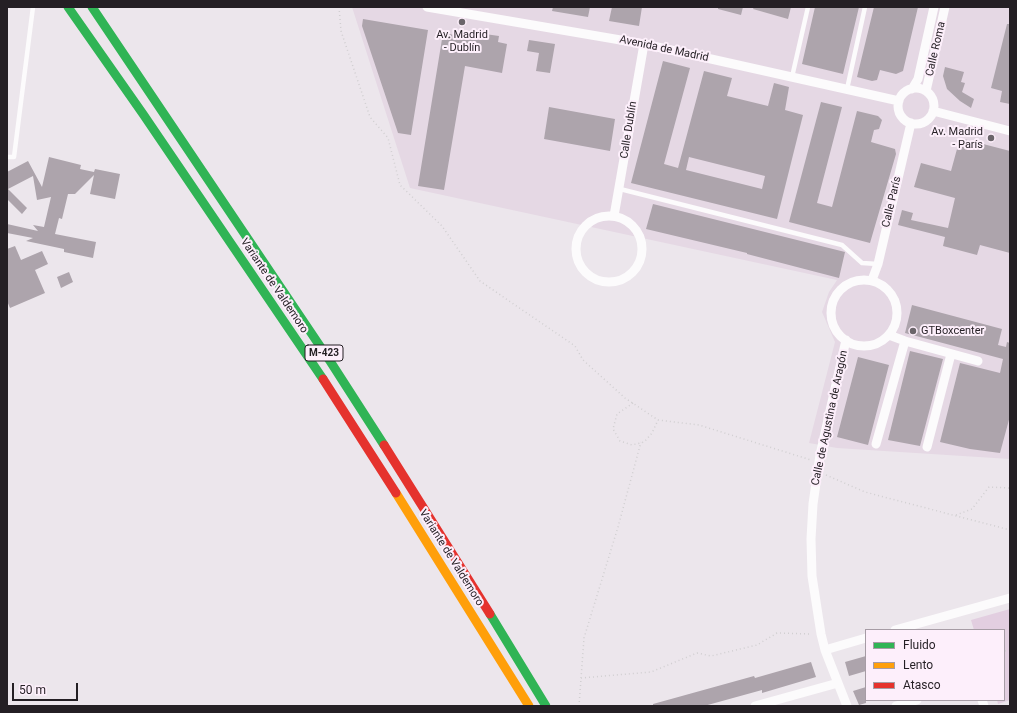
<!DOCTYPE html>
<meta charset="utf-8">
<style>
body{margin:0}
#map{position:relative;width:1017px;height:713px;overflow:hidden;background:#ece6ec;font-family:Roboto,sans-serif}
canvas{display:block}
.frame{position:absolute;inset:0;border:8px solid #241f24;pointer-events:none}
.legend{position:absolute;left:865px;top:629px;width:140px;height:72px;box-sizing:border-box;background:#fdeffb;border:1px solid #a69ca5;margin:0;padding:5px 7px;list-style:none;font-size:12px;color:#241f24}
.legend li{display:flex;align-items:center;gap:8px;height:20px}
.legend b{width:20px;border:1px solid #a69ca5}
.scale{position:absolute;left:12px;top:683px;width:66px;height:18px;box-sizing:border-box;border:2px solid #241f24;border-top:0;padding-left:5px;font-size:12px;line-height:14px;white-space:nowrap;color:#241f24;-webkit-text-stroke:3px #fdeffb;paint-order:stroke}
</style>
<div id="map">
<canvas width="1017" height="713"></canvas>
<div class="frame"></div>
<ul class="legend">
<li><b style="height:5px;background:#30b455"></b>Fluido</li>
<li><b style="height:5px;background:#ff9f0a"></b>Lento</li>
<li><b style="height:5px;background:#e5322d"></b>Atasco</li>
</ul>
<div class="scale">50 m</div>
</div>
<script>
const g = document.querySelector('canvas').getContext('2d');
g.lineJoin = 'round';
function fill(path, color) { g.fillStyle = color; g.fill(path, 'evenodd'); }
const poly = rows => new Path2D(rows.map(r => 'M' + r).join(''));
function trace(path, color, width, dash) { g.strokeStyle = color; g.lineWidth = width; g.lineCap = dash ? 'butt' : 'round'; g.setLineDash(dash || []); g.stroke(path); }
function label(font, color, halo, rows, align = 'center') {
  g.font = font + ' Roboto,sans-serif'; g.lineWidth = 4; g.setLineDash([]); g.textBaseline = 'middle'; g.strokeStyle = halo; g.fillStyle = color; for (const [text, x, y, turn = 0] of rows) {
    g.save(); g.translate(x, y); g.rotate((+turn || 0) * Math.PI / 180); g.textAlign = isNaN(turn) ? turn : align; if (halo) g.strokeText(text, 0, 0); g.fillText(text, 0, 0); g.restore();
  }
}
fill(poly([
 [352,7,1010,7,1010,459,837,448,809,443,835,342,822,312,829,292,837,280,410,188]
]), '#e5d8e4');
fill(poly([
 [1010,609,1010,700,998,704,997,700,1004,700,1004,630,974,630,971,620]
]), '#e2cee0');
fill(poly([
 [553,7,590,7,588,17,552,11],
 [612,7,642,7,639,26,609,21],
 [718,7,743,7,741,15,718,9],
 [754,7,791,7,788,19,753,9],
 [815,7,859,7,843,74,802,64],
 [874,7,918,7,903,71,896,74,880,70,877,80,872,81,857,77],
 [363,19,428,30,411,135,398,133,362,26],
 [1007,24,1010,24,1010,104,1000,102,1002,91,991,88],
 [443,33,484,40,485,34,499,36,498,42,507,44,502,73,465,66,444,190,418,186],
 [529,40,555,44,550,73,536,71,539,53,527,51],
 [663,61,690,68,664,164,678,168,704,71,732,78,727,96,768,106,774,83,789,87,785,110,803,115,777,219,631,183],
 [689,157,765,176,762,189,686,170],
 [945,67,964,72,961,82,965,83,962,92,974,99,971,108,960,101,947,89,943,76],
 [821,102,842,107,817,203,832,207,857,111,878,116,882,120,879,129,874,130,871,142,895,149,896,154,870,243,789,222],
 [549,107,615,119,610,151,544,139],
 [960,138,1010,151,1010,253,980,245,977,255,943,246,945,237,898,225,902,210,913,213,911,220,948,228,955,198,914,187,921,163,951,171],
 [49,157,81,165,80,169,94,172,95,169,120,174,115,199,90,194,94,175,75,194,68,194,62,219,59,218,55,234,96,242,93,258,64,252,64,249,26,241,33,238,7,233,7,224,38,231,33,225,44,227,51,197,37,200,33,176,8,189,27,208,22,214,7,199,7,172,28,161,42,187],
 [653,204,845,252,839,278,747,254,747,253,646,229],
 [15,246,21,260,42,251,48,264,35,270,45,293,10,308,7,301,7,249],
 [69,272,73,282,61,288,57,277],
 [912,305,1002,329,998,345,1006,347,1007,342,1010,343,1010,416,1000,453,970,449,940,442,960,363,1000,373,1003,359,905,333],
 [910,351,943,359,920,446,888,440],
 [858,357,889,365,868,445,837,437],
 [866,656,866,671,849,676,845,662],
 [811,662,816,677,762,693,762,690,704,706,653,706,653,704,754,676,755,678],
 [866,687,866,703,859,705,853,691]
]), '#ada4ac');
trace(poly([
 [339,7,341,31,370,117,388,138,400,185,442,226,480,281,575,346,583,360,625,398,658,420,699,425,811,460],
 [633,403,617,414,613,429,620,441,632,445,644,442,652,433,658,420],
 [826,475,865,492,1010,530],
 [956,515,972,509,989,487,1010,488],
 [1005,651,1010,650],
 [581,678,651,672,697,653,711,656,757,645,777,633,812,634],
 [579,706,584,638,618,527,641,442]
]), '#d1cfd1', 1.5, [1, 3]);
trace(poly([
 [792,77,808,7],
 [847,89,865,7],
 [7,157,14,157,33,7],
 [620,189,842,245,862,263,878,264]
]), '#fcfbfc', 4.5);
trace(poly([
 [427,7,644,44,899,101],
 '898 106a18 18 0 1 1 36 0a18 18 0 1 1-36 0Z',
 [912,89,918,79,934,7],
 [926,91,945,7],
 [933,111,1010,131],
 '576 249a33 33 0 1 1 66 0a33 33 0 1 1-66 0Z',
 [614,216,644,44],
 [872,280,878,264,911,123],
 '831 313a33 33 0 1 1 66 0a33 33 0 1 1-66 0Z',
 [889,335,905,341,978,361],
 [846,340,820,455,813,504,811,539,812,576,821,634,825,650,847,706],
 [876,444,905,341],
 [927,447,951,354],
 [895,630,1010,598],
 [825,650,866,638],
 [982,700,984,706],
 [755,706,838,683],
 [896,706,917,700]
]), '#fcfbfc', 9);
trace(poly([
 [68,7,143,114,323,379],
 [92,7,330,361,384,445],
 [490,614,546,706]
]), '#30b455', 9);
trace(poly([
 [396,493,529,706]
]), '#ff9f0a', 9);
trace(poly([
 [323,379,396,493],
 [384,445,490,614]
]), '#e5322d', 9);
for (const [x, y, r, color] of [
 [462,22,4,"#6a656a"],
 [991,138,4,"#6a656a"],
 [913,331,4,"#6a656a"]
]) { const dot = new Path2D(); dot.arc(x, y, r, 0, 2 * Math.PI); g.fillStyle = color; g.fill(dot); trace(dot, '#fdeffb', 1.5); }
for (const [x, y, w] of [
 [324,353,38]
]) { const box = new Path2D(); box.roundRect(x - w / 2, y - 8, w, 16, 3); g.fillStyle = '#fdeffb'; g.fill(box); trace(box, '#241f24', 1); }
label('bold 10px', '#241f24', null, [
 ["M-423",324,353]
]);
label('11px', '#241f24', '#fdeffb', [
 ["Av. Madrid",462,35],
 ["- Dublín",462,48],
 ["Av. Madrid",983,132,"right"],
 ["- París",983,145,"right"],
 ["GTBoxcenter",921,331,"left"]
]);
label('11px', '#241f24', '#fdeffb', [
 ["Avenida de Madrid",664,49,12],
 ["Calle Roma",936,49,-77],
 ["Calle Dublín",629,130,-81],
 ["Calle París",892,202,-77],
 ["Variante de Valdemoro",274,286,56],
 ["Calle de Agustina de Aragón",830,418,-78],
 ["Variante de Valdemoro",451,558,58]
]);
</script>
